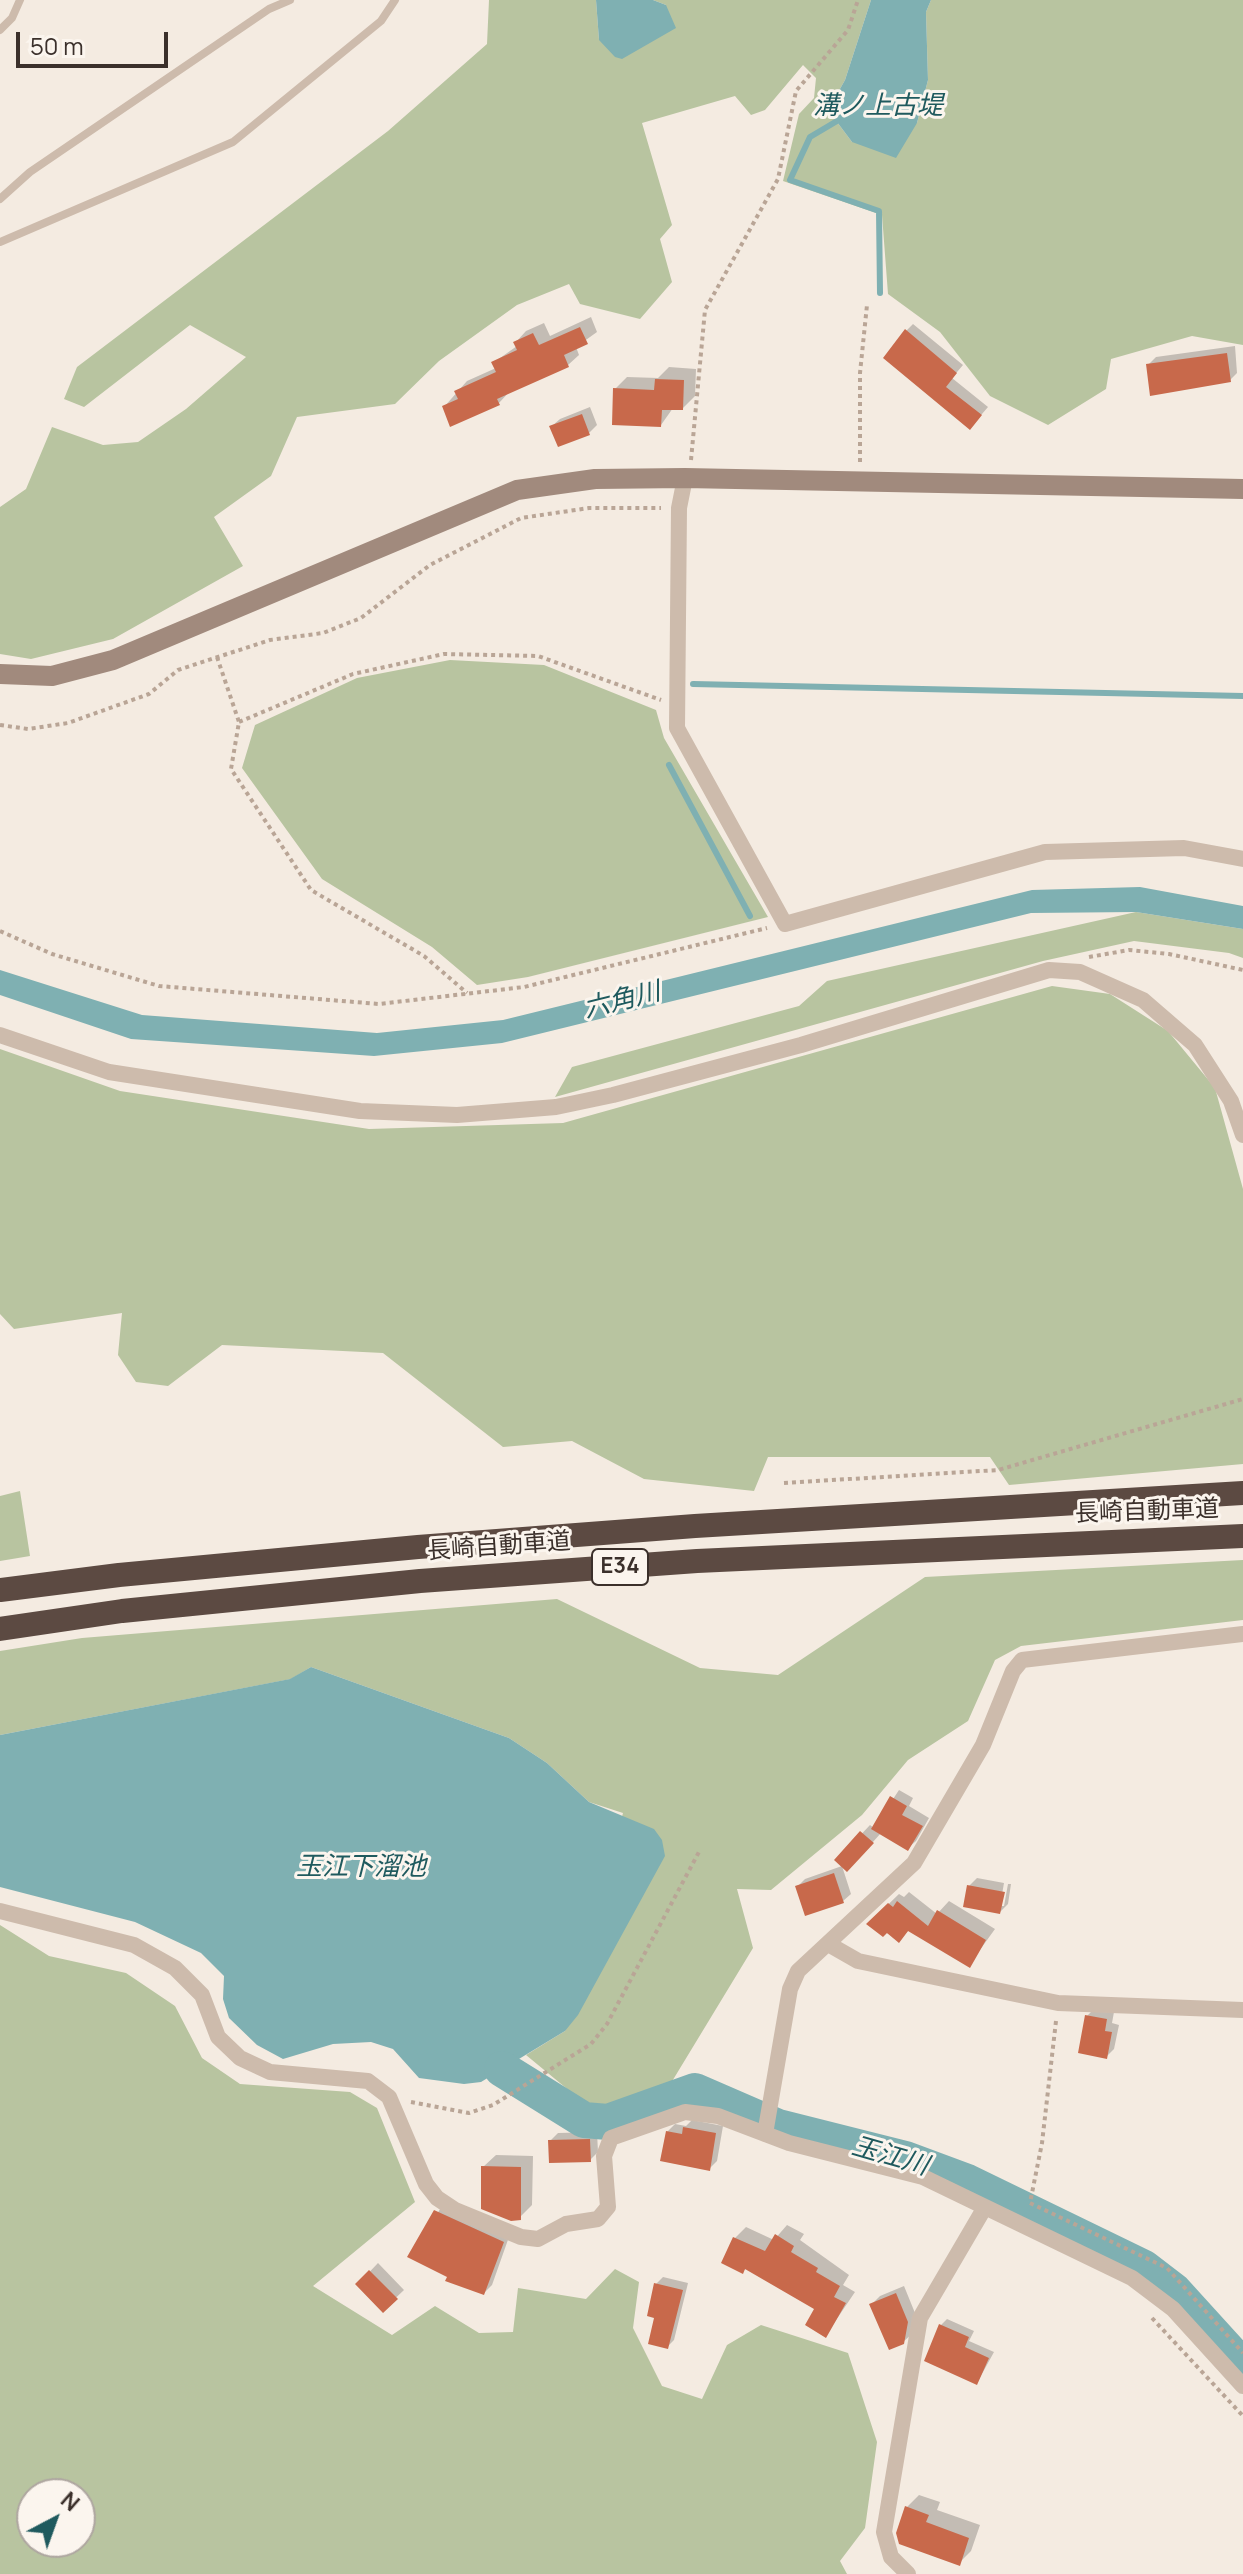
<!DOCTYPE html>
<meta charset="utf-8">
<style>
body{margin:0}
#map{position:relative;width:1243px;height:2574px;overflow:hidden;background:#f4ebe1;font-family:Manrope,sans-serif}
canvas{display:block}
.north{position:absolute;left:16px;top:2478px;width:80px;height:80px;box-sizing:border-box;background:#fbf5ee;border:2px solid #aea6a0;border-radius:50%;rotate:41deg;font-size:22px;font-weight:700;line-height:32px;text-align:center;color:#3b302b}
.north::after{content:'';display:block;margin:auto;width:28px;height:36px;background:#1f5a5e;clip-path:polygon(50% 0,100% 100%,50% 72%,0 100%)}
.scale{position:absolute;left:16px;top:32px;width:152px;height:36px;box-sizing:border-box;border:4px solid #3b302b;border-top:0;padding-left:10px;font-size:24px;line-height:28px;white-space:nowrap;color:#3b302b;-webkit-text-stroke:6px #fbf5ee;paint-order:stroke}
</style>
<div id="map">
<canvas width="1243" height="2574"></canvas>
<div class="north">N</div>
<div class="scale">50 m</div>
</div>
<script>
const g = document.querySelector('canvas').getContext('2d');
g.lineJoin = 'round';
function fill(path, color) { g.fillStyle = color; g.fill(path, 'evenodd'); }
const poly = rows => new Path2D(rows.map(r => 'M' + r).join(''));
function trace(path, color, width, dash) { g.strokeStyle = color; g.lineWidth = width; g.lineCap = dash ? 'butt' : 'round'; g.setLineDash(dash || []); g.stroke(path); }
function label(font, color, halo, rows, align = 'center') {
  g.font = font + ' Manrope,"Noto Sans JP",sans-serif'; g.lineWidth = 6; g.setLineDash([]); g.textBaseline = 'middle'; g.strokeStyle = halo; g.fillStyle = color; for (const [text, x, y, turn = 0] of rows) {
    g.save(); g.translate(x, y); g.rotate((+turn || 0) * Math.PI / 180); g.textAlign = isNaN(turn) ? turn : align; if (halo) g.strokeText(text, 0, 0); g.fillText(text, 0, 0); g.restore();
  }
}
fill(poly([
 [489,0,596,0,599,40,666,5,653,0,871,0,845,80,828,110,852,142,917,123,928,80,926,12,931,0,1243,0,1243,345,1192,336,1111,359,1106,389,1048,425,990,396,940,332,888,294,882,215,783,181,799,114,814,98,816,78,803,65,765,110,751,115,735,96,642,123,672,225,660,239,672,282,640,319,580,304,569,284,517,305,439,361,395,404,297,417,271,476,214,517,243,566,113,639,31,659,0,654,0,507,26,489,52,427,103,445,138,442,186,409,246,357,190,325,84,407,64,399,77,367,388,131,487,44],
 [450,660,544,665,656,710,664,738,768,917,528,977,477,985,432,947,322,879,242,768,255,725,357,678],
 [1136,912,1243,929,1243,958,1229,953,1134,941,1043,961,555,1097,572,1067,799,1006,827,981],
 [1052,986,1110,994,1168,1031,1215,1088,1243,1189,1243,1464,1009,1485,990,1457,768,1457,754,1491,644,1479,572,1441,503,1447,383,1353,222,1345,168,1386,136,1382,118,1355,122,1313,14,1329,0,1314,0,1049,120,1091,369,1129,563,1123],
 [20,1491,30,1556,0,1561,0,1496],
 [1243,1560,1243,1620,1021,1646,995,1660,968,1721,908,1760,862,1815,771,1890,737,1889,753,1948,668,2088,607,2110,583,2102,526,2055,565,2031,623,1813,589,1802,547,1763,509,1738,311,1667,291,1679,0,1735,0,1651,82,1638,557,1599,700,1668,778,1675,925,1577],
 [0,1925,49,1956,126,1973,175,2006,202,2058,240,2084,350,2092,377,2108,415,2202,313,2286,392,2335,435,2306,479,2333,513,2332,518,2288,586,2299,615,2269,639,2282,633,2328,662,2386,702,2399,727,2345,761,2325,848,2353,877,2442,865,2528,840,2561,847,2574,0,2574],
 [32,2494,80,2494,80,2542,32,2542]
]), '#b8c4a0');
fill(poly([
 [596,0,653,0,666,5,676,28,622,59,615,57,599,40],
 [871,0,931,0,926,12,928,80,917,123,896,158,852,142,828,110,845,80],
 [1140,887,1243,906,1243,929,1136,912,1031,913,502,1043,374,1056,131,1039,0,995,0,970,142,1015,377,1033,503,1020,1032,890],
 [311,1667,509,1738,547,1763,589,1802,654,1829,662,1840,665,1856,578,2015,565,2031,481,2082,464,2084,419,2078,393,2049,371,2042,333,2044,283,2059,257,2045,229,2018,223,1999,224,1976,201,1953,135,1922,0,1887,0,1735,290,1679]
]), '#7fb0b2');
fill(poly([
 [591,317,597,332,576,347,579,355,568,365,510,391,499,403,444,407,467,381,496,368,493,363,517,346,516,342,526,331,544,323,550,336],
 [913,324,963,365,952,378,988,407,970,428,906,331],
 [1235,346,1237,373,1230,380,1151,394,1148,365,1156,357],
 [669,367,696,369,695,396,683,408,673,408,661,425,615,389,627,377,658,378],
 [590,407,597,425,589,433,552,426,560,419],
 [899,1790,913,1798,909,1806,929,1818,916,1841,908,1848,881,1833,855,1862,837,1860,870,1825,874,1828],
 [842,1866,851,1894,843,1901,797,1887,805,1879],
 [977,1878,1004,1883,1000,1906,1004,1906,1008,1884,1011,1884,1008,1904,1000,1912,969,1886],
 [909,1892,937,1914,949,1901,995,1929,969,1965,909,1930,899,1940,869,1923,899,1894,904,1897],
 [1095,2008,1114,2012,1112,2023,1119,2025,1114,2049,1106,2057,1087,2016],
 [692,2120,723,2126,717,2161,709,2169,667,2132,675,2124,686,2126],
 [597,2132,598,2152,590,2160,550,2141,558,2133],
 [496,2155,533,2156,532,2205,520,2217,483,2167],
 [444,2203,510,2234,492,2285,484,2293,410,2256],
 [787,2225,804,2234,800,2240,849,2275,843,2285,855,2292,826,2335,817,2308,747,2268,743,2271,735,2238,746,2227,774,2240],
 [378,2263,404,2290,383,2310,358,2284],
 [663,2277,688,2283,674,2340,667,2347,656,2317,656,2284],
 [904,2286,915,2313,912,2334,903,2342,872,2304,880,2296],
 [947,2319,974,2331,969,2341,994,2352,977,2383,941,2325],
 [919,2495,940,2502,937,2510,980,2525,971,2551,959,2563,907,2507]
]), '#0003');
trace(poly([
 [837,121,810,137,790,180,879,211,880,293],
 [693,684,1243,696],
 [669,765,750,916]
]), '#7fb0b2', 6);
trace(poly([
 [502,2069,584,2120,608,2122,695,2091,778,2127,905,2159,967,2182,1144,2268,1174,2291,1243,2367]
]), '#7fb0b2', 36);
fill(poly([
 [580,327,588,344,564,355,569,367,497,399,500,405,450,427,442,406,458,399,454,391,496,372,491,362,517,350,513,342,533,333,539,345],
 [905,329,957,373,946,387,982,415,970,430,883,358],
 [1227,353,1231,382,1150,396,1146,364],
 [655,379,684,380,683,410,662,410,661,427,612,425,613,388,654,390],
 [582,414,590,435,558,447,549,426],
 [890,1796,907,1806,902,1815,923,1826,908,1851,871,1829],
 [860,1831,874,1843,847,1872,834,1860],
 [834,1873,844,1903,805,1916,795,1886],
 [967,1885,1005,1892,1000,1914,963,1907],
 [897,1901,928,1926,937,1910,986,1940,970,1968,908,1931,899,1943,887,1933,883,1937,866,1924,888,1903,893,1907],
 [1085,2015,1107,2019,1105,2031,1112,2032,1107,2059,1078,2053],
 [683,2127,716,2133,710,2171,660,2161,666,2131,682,2134],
 [590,2139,591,2162,549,2163,548,2140],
 [481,2166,521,2167,521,2220,511,2221,481,2209],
 [434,2210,504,2242,484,2295,445,2281,447,2277,407,2257],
 [775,2234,794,2246,791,2252,818,2268,816,2272,840,2286,834,2297,846,2303,826,2338,805,2325,814,2309,745,2269,743,2274,721,2263,733,2237,765,2251],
 [369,2270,398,2299,383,2313,355,2284],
 [654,2283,683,2290,668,2349,648,2344,654,2318,647,2316],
 [896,2293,908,2322,904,2344,889,2350,869,2304],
 [939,2324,969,2337,965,2347,989,2358,977,2385,924,2361],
 [905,2506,929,2515,926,2522,969,2538,960,2566,899,2544,896,2533]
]), '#c8694b');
trace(poly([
 [691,460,705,310,778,179,796,91,848,30,858,0],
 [860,462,860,373,867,305],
 [217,657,239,722,231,769,311,890,424,956,467,993],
 [239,722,353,674,444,654,538,656,661,700],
 [0,725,28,729,68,723,149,694,178,670,270,640,323,633,361,618,430,565,521,518,589,508,661,508],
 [0,931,52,954,159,986,379,1004,524,987,767,928],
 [1089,957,1129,950,1169,954,1243,970],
 [784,1483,998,1470,1243,1399],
 [1056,2021,1042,2143,1030,2203,1167,2268,1243,2353],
 [411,2102,469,2113,493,2105,591,2044,607,2024,700,1850],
 [1152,2318,1243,2416]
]), '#b9a596', 4, [4, 4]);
trace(poly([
 [0,30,12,18,20,0],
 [0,199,30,172,269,9,290,0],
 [0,242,233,142,381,21,395,0]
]), '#cdbbac', 8);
trace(poly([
 [685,478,679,508,677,728,785,924,1045,852,1184,848,1243,859],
 [0,1035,109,1072,360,1111,457,1115,556,1107,613,1095,801,1045,1049,970,1080,972,1143,1000,1195,1045,1231,1101,1243,1135],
 [0,1911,134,1945,175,1968,202,1995,218,2037,240,2058,270,2072,368,2081,389,2097,426,2184,437,2198,455,2210,521,2237,538,2239,566,2224,598,2219,608,2207,604,2156,611,2138,685,2112,718,2116,789,2143,923,2177,1132,2278,1173,2309,1243,2386],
 [830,1945,858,1961,1058,2003,1243,2010],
 [765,2134,790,1989,798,1971,914,1863,983,1745,1013,1671,1022,1660,1243,1634],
 [908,2574,891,2557,884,2532,920,2318,985,2207]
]), '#cdbbac', 16);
trace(poly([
 [0,674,52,676,113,660,517,490,595,479,685,478,1243,489]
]), '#a18a7d', 20);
trace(poly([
 [0,1590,119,1575,418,1547,695,1526,1243,1493],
 [0,1629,122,1611,420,1581,697,1561,1243,1536]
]), '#5c4a42', 24);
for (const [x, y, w] of [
 [620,1567,56]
]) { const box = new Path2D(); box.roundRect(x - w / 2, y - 18, w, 36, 6); g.fillStyle = '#fbf5ee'; g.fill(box); trace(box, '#3b302b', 2); }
label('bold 22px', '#3b302b', null, [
 ["E34",620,1567]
]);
label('24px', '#3b302b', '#fbf5ee', [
 ["長崎自動車道",1147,1512,-2],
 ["長崎自動車道",499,1547,-4]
]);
label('italic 26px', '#1f5a5e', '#fbf5ee', [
 ["溝ノ上古堤",878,107],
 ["六角川",622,1001,-14],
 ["玉江下溜池",361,1868],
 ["玉江川",890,2157,16]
]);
</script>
